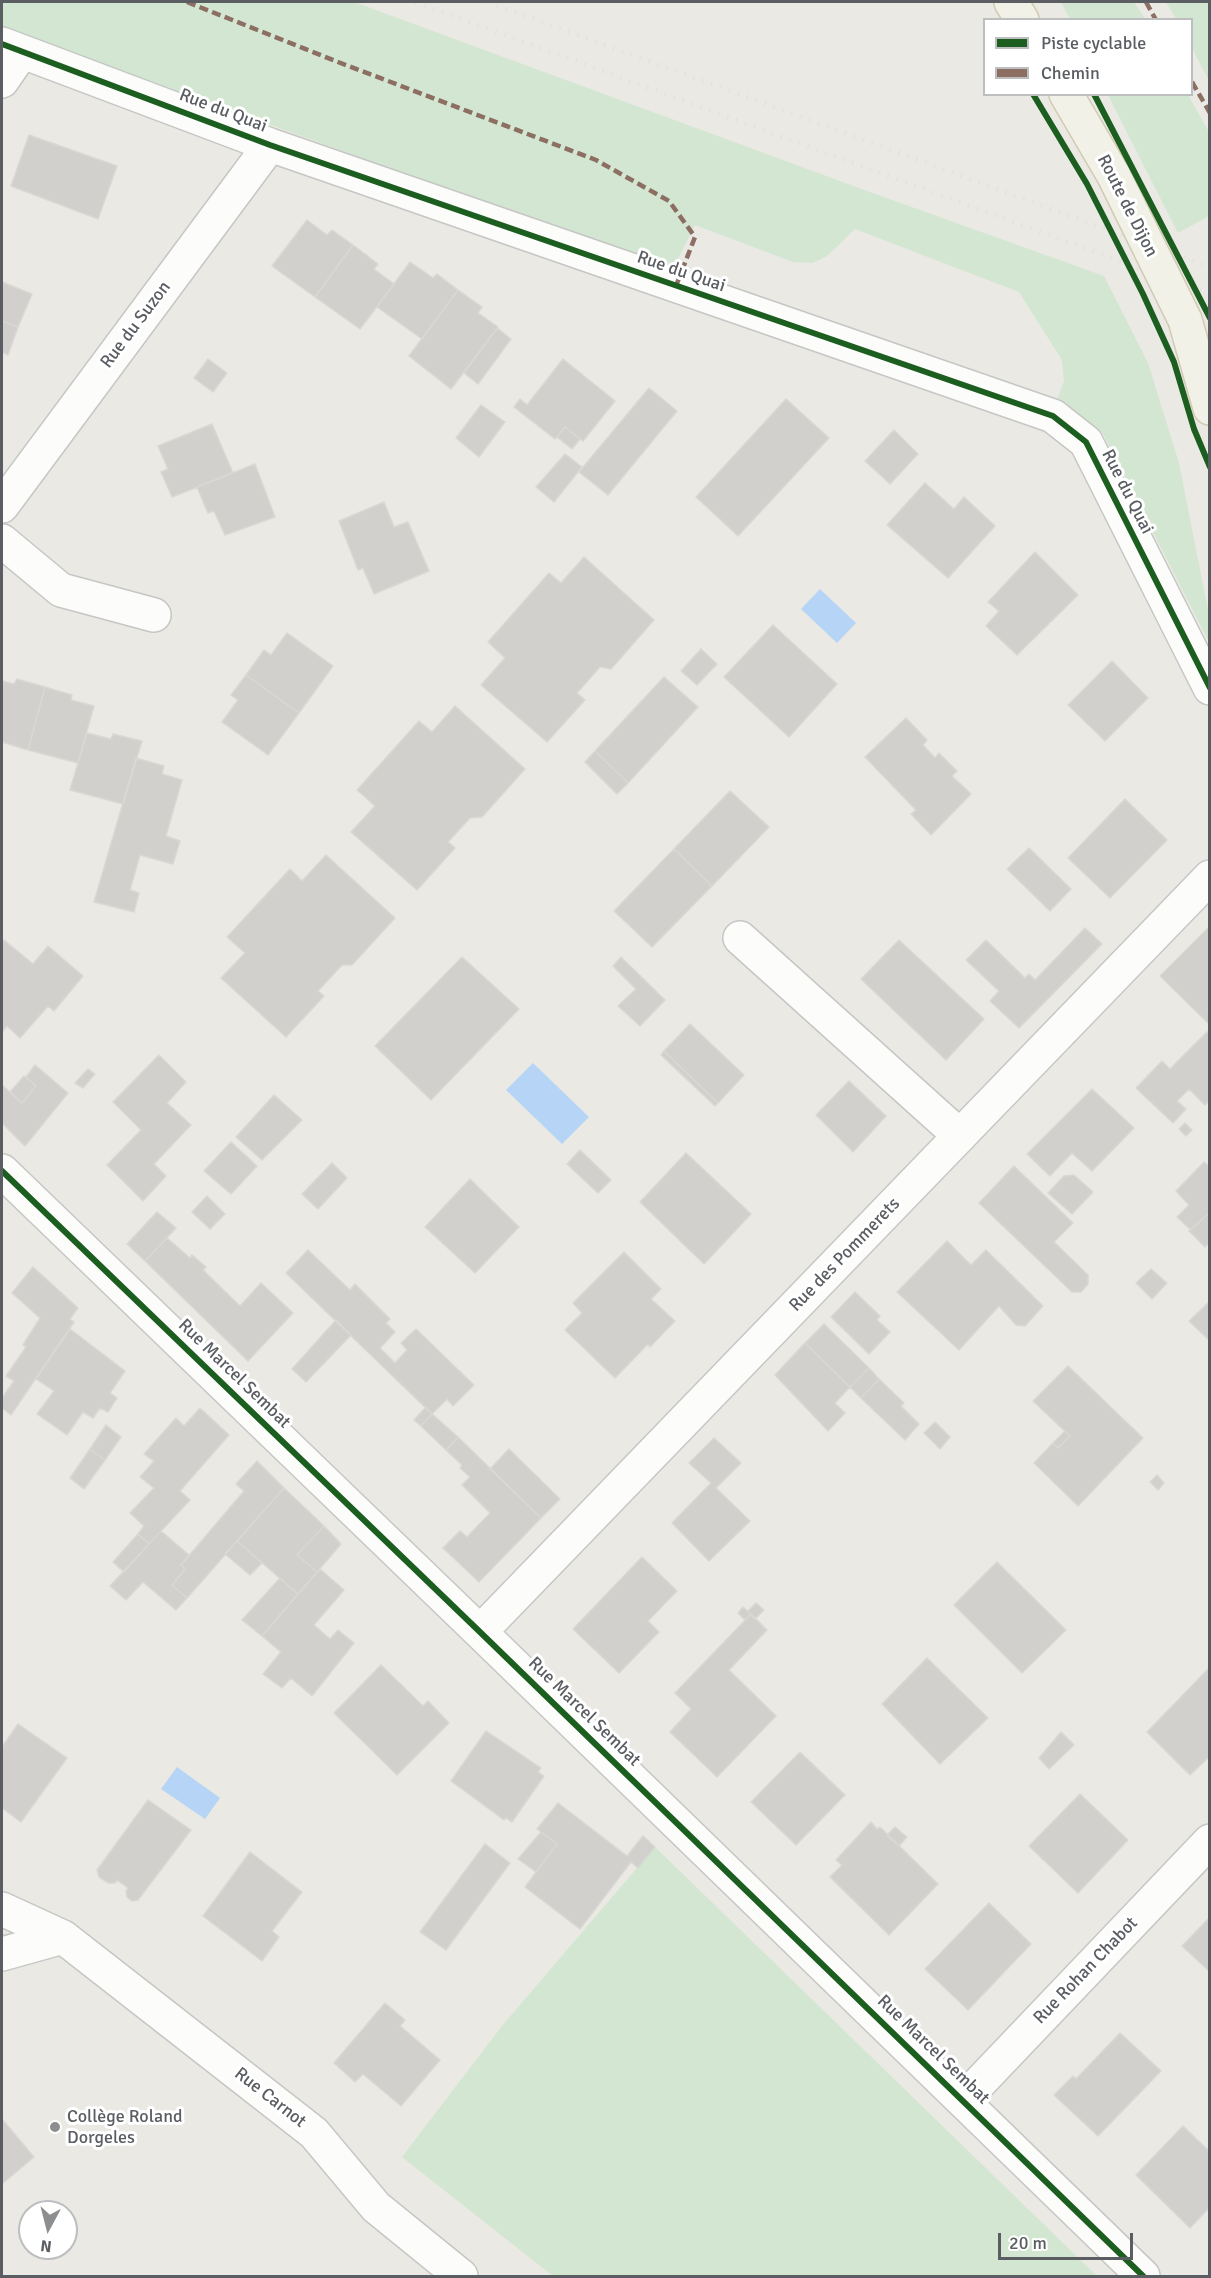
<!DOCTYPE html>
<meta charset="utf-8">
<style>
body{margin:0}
#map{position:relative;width:1211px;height:2278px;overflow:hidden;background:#eae9e4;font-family:Signika,sans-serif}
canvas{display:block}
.frame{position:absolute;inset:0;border:3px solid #5a5d62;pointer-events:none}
.legend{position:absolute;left:983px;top:18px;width:210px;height:78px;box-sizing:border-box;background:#fff;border:2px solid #bdbec0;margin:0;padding:8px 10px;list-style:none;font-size:18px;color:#5a5d62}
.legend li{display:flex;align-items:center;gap:12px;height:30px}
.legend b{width:30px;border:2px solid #bdbec0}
.north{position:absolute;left:18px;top:2200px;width:60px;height:60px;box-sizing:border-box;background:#fff;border:2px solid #bdbec0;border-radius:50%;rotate:187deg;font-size:16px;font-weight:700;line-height:24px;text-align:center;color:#5a5d62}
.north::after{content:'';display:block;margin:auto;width:21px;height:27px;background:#8c8e90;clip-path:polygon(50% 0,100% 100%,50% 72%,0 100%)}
.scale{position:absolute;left:998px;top:2233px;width:135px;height:27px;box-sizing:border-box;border:3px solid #5a5d62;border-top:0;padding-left:8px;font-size:18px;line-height:21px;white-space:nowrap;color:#5a5d62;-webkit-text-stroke:4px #fff;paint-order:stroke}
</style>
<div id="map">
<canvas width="1211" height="2278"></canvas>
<div class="frame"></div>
<ul class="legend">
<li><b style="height:8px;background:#1b5e20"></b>Piste cyclable</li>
<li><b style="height:8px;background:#8d6e63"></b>Chemin</li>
</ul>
<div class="north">N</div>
<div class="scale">20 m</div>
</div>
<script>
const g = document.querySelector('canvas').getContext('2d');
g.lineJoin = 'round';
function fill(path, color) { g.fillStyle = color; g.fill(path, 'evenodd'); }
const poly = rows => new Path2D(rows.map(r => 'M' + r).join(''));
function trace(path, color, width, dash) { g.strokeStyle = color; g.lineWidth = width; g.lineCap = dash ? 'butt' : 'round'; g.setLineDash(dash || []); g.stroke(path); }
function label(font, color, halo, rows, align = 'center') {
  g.font = font + ' Signika,sans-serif'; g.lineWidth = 6; g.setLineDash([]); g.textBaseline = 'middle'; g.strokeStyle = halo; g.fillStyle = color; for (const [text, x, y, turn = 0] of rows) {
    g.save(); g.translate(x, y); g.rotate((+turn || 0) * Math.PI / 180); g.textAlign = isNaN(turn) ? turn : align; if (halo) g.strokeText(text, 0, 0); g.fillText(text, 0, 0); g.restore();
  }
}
fill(poly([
 [2,2,354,2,867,191,1104,276,1148,363,1179,463,1209,615,1209,642,1103,434,1057,400,1064,381,1062,360,1019,292,855,229,827,256,813,263,793,262,695,225,672,271,2,27],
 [1061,2,1134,2,1145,19,1070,19],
 [1166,2,1209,2,1209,81,1192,48,1192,20,1176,19],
 [1108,95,1188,95,1209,132,1209,216,1178,233],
 [655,1847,1097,2276,553,2276,402,2157,502,2026]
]), '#d2e6d1');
fill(poly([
 [820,589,856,623,837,643,801,609],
 [533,1063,589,1117,562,1144,506,1090],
 [177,1767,220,1798,205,1819,161,1789]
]), '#b6d5f6');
const building = poly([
 [29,135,117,166,98,219,11,186,29,135],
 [307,220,327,235,332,230,353,245,315,297,272,266,307,220],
 [353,245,378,264,374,269,394,284,360,329,315,297,353,245],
 [410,262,433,278,437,274,458,290,422,339,377,307,410,262],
 [2,282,32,294,18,327,2,321,2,282],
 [458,290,482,307,478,313,498,327,451,389,409,356,458,290],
 [2,321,18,327,8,355,2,352,2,321],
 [497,328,511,339,478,384,464,373,497,328],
 [208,359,227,373,213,392,194,378,208,359],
 [563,359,615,401,583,441,565,427,555,439,514,407,520,399,527,405,563,359],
 [649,388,677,411,608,495,579,472,649,388],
 [786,399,829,438,738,536,696,497,786,399],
 [481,405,505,422,479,457,456,438,481,405],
 [212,424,233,473,172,497,161,472,168,469,158,446,212,424],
 [565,427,580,439,572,449,557,437,565,427],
 [894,430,918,454,890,484,865,461,894,430],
 [565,454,582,467,554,502,536,487,565,454],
 [255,464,275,517,225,535,214,511,208,513,197,487,255,464],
 [925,483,954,509,964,497,995,526,948,578,887,525,925,483],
 [384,502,394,527,408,522,429,571,374,594,363,568,358,570,339,521,384,502],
 [1035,552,1078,595,1017,655,986,626,999,611,988,602,1035,552],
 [584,557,654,620,611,669,600,667,577,693,585,700,547,742,481,685,505,658,488,642,549,573,561,583,584,557],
 [773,625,837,684,789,737,724,677,773,625],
 [287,633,333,666,299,713,246,675,264,650,271,655,287,633],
 [701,649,717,664,697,685,681,671,701,649],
 [1112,661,1148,698,1105,741,1068,705,1112,661],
 [246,675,299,713,268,755,222,722,238,700,231,695,246,675],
 [664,677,698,707,628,783,595,751,664,677],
 [17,679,45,687,28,750,2,742,2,681,14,684,17,679],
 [45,687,72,695,71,700,94,706,78,763,28,750,45,687],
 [455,706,525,769,482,817,470,818,448,842,455,848,417,890,351,832,375,806,357,790,419,721,432,732,455,706],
 [906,718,927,740,923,745,935,758,939,753,957,771,952,776,971,794,931,835,911,814,916,810,865,757,906,718],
 [87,733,111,739,113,734,142,741,123,804,70,790,87,733],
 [595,751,628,783,617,794,585,762,595,751],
 [136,758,164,766,162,774,182,780,166,836,180,841,173,864,140,855,130,890,139,893,134,912,94,902,136,758],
 [730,791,769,827,712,886,674,849,730,791],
 [1125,799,1167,840,1110,898,1068,858,1125,799],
 [1029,848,1071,889,1050,911,1007,869,1029,848],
 [674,849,712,886,652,947,614,911,674,849],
 [326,855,395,918,352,965,342,965,318,991,324,996,286,1037,221,978,245,953,227,937,290,869,302,881,326,855],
 [1210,926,1210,1025,1160,976,1210,926],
 [1085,928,1102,944,1019,1028,990,1001,999,991,966,960,986,940,1025,978,1029,974,1035,980,1085,928],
 [4,940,33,964,48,946,83,976,54,1011,48,1006,20,1038,7,1026,2,1032,2,943,4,940],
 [899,940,984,1019,946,1060,861,979,899,940],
 [462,957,519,1009,431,1100,375,1046,462,957],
 [621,957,665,1000,640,1026,618,1006,636,989,613,966,621,957],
 [690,1024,744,1075,718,1103,664,1051,690,1024],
 [1207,1032,1210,1034,1210,1100,1205,1105,1189,1089,1177,1101,1186,1109,1173,1123,1136,1088,1162,1061,1170,1069,1207,1032],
 [664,1051,718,1103,715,1106,661,1055,664,1051],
 [159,1055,186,1082,167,1103,191,1125,154,1164,166,1176,143,1201,107,1165,141,1130,113,1102,159,1055],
 [35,1065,68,1093,25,1146,2,1123,2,1085,22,1103,36,1086,26,1077,35,1065],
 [88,1069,95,1074,83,1088,75,1083,88,1069],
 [24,1076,36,1086,22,1103,10,1092,24,1076],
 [849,1081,886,1116,853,1152,816,1115,849,1081],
 [1092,1089,1134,1128,1092,1171,1072,1153,1050,1176,1027,1154,1092,1089],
 [274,1095,302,1120,262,1160,236,1137,274,1095],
 [1185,1123,1192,1130,1186,1136,1179,1129,1185,1123],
 [231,1142,257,1166,231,1194,204,1171,231,1142],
 [580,1150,611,1180,598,1193,567,1164,580,1150],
 [686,1153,751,1214,704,1264,640,1202,686,1153],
 [1204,1162,1210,1167,1210,1212,1191,1230,1177,1217,1189,1205,1176,1191,1204,1162],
 [332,1163,347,1178,318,1209,302,1194,332,1163],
 [1014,1166,1073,1223,1054,1242,1088,1275,1088,1284,1081,1292,1072,1292,979,1203,1014,1166],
 [1074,1175,1093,1192,1072,1214,1048,1193,1064,1176,1074,1175],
 [470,1179,519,1227,475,1273,425,1227,470,1179],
 [207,1196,225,1214,210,1229,192,1212,207,1196],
 [157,1212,176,1228,145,1261,127,1244,157,1212],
 [1210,1212,1210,1242,1205,1247,1189,1231,1210,1212],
 [167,1238,190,1258,192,1255,206,1267,203,1270,240,1306,261,1283,293,1313,248,1361,145,1261,167,1238],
 [947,1241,971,1265,986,1250,1043,1306,1025,1326,1016,1325,999,1306,959,1350,897,1292,947,1241],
 [308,1250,350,1290,355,1284,390,1319,386,1323,395,1332,380,1348,395,1363,407,1350,401,1343,416,1329,474,1385,453,1406,447,1399,432,1414,286,1273,308,1250],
 [624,1252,661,1289,651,1299,675,1321,650,1347,648,1344,615,1378,565,1330,582,1313,573,1303,624,1252],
 [33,1267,78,1308,70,1319,74,1322,11,1415,2,1408,2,1398,14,1381,6,1376,26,1347,23,1345,40,1318,12,1293,33,1267],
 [1151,1269,1167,1283,1152,1299,1136,1283,1151,1269],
 [855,1292,880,1316,877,1320,890,1332,869,1354,831,1317,855,1292],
 [1210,1301,1210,1341,1189,1321,1210,1301],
 [336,1320,351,1335,306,1382,292,1369,336,1320],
 [824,1324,869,1368,850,1387,805,1343,824,1324],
 [70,1329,125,1371,110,1393,117,1398,108,1412,100,1408,93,1418,83,1412,67,1435,37,1414,54,1391,36,1379,70,1329],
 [805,1343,850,1387,835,1403,845,1413,828,1431,775,1375,805,1343],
 [1068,1366,1143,1438,1078,1506,1034,1463,1053,1443,1058,1448,1070,1436,1033,1401,1068,1366],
 [869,1368,879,1379,861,1398,850,1387,869,1368],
 [879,1379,904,1403,901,1406,919,1424,905,1440,861,1398,879,1379],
 [426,1407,432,1414,421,1426,414,1420,426,1407],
 [200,1408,229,1435,180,1491,190,1500,149,1544,138,1534,144,1526,130,1513,154,1488,140,1477,154,1461,144,1454,176,1418,184,1426,200,1408],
 [432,1414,458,1437,446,1450,421,1426,432,1414],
 [935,1422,950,1437,940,1449,924,1433,935,1422],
 [106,1425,121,1437,105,1460,90,1449,106,1425],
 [1065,1431,1070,1436,1058,1448,1053,1443,1065,1431],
 [458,1437,541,1518,479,1582,443,1548,460,1531,467,1537,490,1513,462,1485,470,1477,460,1468,462,1465,446,1450,458,1437],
 [714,1438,741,1463,716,1488,750,1521,709,1561,672,1523,711,1483,689,1463,714,1438],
 [90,1449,105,1460,84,1489,70,1478,90,1449],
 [509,1449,560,1499,541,1518,490,1469,509,1449],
 [257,1461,284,1488,187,1598,172,1585,185,1569,181,1565,244,1491,236,1484,257,1461],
 [1157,1475,1164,1483,1158,1490,1150,1482,1157,1475],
 [284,1488,324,1526,297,1555,317,1572,298,1594,237,1541,284,1488],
 [324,1526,341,1544,317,1572,297,1555,324,1526],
 [161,1531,189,1555,181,1565,185,1569,172,1585,187,1598,176,1610,143,1582,126,1600,110,1586,161,1531],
 [138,1534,149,1544,124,1572,113,1562,138,1534],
 [237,1541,262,1563,250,1575,225,1554,237,1541],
 [642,1557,677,1591,648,1621,659,1632,619,1673,573,1629,642,1557],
 [997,1562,1066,1630,1022,1673,954,1605,997,1562],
 [320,1569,344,1590,314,1625,330,1639,338,1630,354,1643,312,1696,291,1678,282,1688,263,1674,281,1652,262,1636,320,1569],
 [280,1578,298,1594,262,1636,242,1620,280,1578],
 [756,1603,764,1610,755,1619,748,1611,756,1603],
 [743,1607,751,1614,745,1620,738,1613,743,1607],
 [751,1614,767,1630,729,1670,776,1716,717,1777,670,1732,691,1709,675,1693,751,1614],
 [927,1658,988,1718,940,1764,882,1704,927,1658],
 [381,1665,423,1706,428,1701,449,1723,397,1775,334,1713,381,1665],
 [1209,1668,1210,1756,1190,1775,1147,1732,1209,1668],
 [18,1724,67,1758,21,1822,2,1808,2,1747,18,1724],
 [486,1731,541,1768,538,1772,544,1776,512,1822,506,1818,504,1820,451,1781,486,1731],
 [1061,1732,1074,1745,1049,1769,1039,1758,1061,1732],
 [800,1752,845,1795,796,1845,751,1802,800,1752],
 [1080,1794,1128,1840,1078,1893,1029,1846,1080,1794],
 [148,1800,191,1830,138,1900,132,1901,127,1897,126,1891,128,1888,117,1880,115,1883,108,1883,99,1877,97,1870,148,1800],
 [558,1803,627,1856,643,1836,655,1847,638,1868,631,1862,580,1929,525,1887,557,1844,537,1829,558,1803],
 [871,1822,877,1829,880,1827,938,1884,889,1935,830,1877,842,1865,836,1860,871,1822],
 [895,1827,907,1837,899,1846,887,1835,895,1827],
 [541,1832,557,1844,536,1872,518,1859,541,1832],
 [485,1844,510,1863,446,1950,420,1932,485,1844],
 [250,1852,302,1892,272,1931,279,1937,262,1961,203,1916,250,1852],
 [989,1903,1031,1944,968,2010,925,1969,989,1903],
 [1210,1917,1210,1972,1182,1946,1210,1917],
 [385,2003,405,2020,400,2026,440,2060,401,2106,363,2074,355,2082,334,2063,385,2003],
 [1120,2033,1161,2071,1098,2136,1054,2095,1073,2076,1076,2079,1120,2033],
 [2,2119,34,2157,2,2184,2,2119],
 [1183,2126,1210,2152,1210,2207,1190,2228,1136,2175,1183,2126]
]);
fill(building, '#d1d0cd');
trace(building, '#d9d8d4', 1.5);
const minor = poly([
 [2,44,270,145,1053,416,1086,442,1210,688],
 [2,81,22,52],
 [2,506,270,145],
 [2,541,61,590,154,615],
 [740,938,960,1136],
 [2,1171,480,1632,1143,2276],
 [480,1632,1210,877],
 [2,1909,63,1937,314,2133,376,2207,461,2276],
 [2,1954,63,1937],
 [963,2100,1210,1841]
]);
const major = poly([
 [1011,2,1022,20],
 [1066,94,1114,176],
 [1185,320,1210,408]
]);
trace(minor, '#c6c6c5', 36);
trace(major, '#d2cbb2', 36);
trace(minor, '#fcfcfb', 33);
trace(major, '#f2f1e7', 33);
trace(poly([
 [415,2,1210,294],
 [488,2,1210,267]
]), '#e2e2e1', 4.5, [1.5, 8]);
const majorBridge = poly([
 [1114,176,1185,320]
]);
trace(majorBridge, '#d2cbb2', 36, []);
trace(majorBridge, '#f2f1e7', 33);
trace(poly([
 [187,2,338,62,596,160,669,201,695,237,676,286],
 [1146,2,1156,20],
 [1192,82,1210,113]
]), '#8d6e63', 4.5, [9, 4.5]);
trace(poly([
 [2,44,270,145,1053,416,1086,442,1210,688],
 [1033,94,1087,184,1143,294,1174,362,1194,429,1210,467],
 [1094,94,1210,318],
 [2,1171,480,1632,1143,2276]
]), '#1b5e20', 6);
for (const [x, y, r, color] of [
 [55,2127,6,"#8c8e90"]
]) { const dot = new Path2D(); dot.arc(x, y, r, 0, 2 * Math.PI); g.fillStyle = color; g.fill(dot); trace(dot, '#fff', 2); }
label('18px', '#5a5d62', '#fff', [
 ["Rue du Quai",223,111,21],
 ["Route de Dijon",1127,206,63],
 ["Rue du Quai",681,272,19],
 ["Rue du Suzon",136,325,-53],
 ["Rue du Quai",1127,492,63],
 ["Rue des Pommerets",845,1255,-46],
 ["Rue Marcel Sembat",234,1374,44],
 ["Rue Marcel Sembat",584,1712,44],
 ["Rue Rohan Chabot",1086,1971,-46],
 ["Rue Marcel Sembat",933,2050,44],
 ["Rue Carnot",270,2098,38]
]);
label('18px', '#5a5d62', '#fff', [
 ["Collège Roland",67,2117],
 ["Dorgeles",67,2138]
], 'left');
</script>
